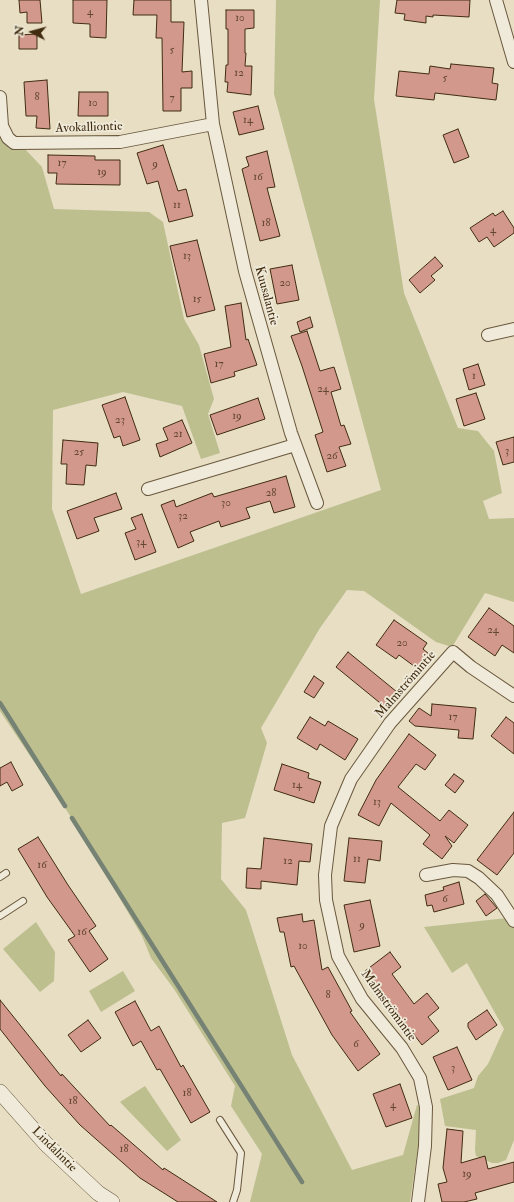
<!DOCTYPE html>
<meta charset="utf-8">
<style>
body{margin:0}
#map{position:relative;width:514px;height:1202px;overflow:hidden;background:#e7dec4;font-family:"IM FELL Double Pica",serif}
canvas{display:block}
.north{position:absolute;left:12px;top:12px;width:40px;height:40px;-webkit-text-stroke:3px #efead9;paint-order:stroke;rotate:276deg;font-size:11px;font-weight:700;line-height:16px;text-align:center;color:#412c10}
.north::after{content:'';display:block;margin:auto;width:14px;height:18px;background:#412c10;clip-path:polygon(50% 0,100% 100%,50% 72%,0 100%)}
</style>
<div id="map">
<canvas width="514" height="1202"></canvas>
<div class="north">N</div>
</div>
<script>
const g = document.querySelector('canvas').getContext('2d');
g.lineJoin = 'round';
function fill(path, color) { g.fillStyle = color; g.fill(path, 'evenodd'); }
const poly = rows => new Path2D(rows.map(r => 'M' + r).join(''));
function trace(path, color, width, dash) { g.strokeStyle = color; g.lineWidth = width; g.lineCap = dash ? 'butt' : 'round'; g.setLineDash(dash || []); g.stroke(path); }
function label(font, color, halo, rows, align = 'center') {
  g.font = font + ' "IM FELL Double Pica",serif'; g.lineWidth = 3.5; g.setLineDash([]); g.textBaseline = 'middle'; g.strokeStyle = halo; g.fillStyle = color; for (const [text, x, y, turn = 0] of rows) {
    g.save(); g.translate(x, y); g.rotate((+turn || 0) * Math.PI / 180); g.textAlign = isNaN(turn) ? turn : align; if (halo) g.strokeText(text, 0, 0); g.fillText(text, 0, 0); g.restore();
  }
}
fill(poly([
 [276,0,380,0,374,99,404,293,458,428,478,431,494,451,502,493,483,501,489,519,514,518,514,602,485,593,452,647,436,642,364,591,347,590,320,628,261,728,267,743,245,818,222,823,221,879,246,910,292,1055,352,1170,403,1155,417,1105,421,1106,421,1127,410,1202,250,1202,262,1154,231,1106,235,1086,174,989,151,958,142,936,77,826,0,711,0,135,9,149,25,149,42,167,54,209,149,212,163,222,184,319,199,345,214,399,208,414,220,453,201,459,182,406,123,392,53,410,52,509,81,594,381,490,274,94],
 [507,918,514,922,514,1140,506,1160,498,1163,492,1163,476,1156,475,1150,476,1130,445,1126,440,1099,474,1088,478,1076,488,1064,504,1029,467,963,452,973,424,927],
 [36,922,55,952,54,981,40,992,3,949],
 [123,971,135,991,101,1012,89,991],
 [145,1086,181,1140,167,1151,120,1102]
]), '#bdbf8f');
trace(poly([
 [0,703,65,806],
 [72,818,302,1182]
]), '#758274', 4.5);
const building = poly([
 [19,0,40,0,42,23,27,23,27,12,20,13,19,0],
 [73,0,107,0,106,38,90,37,90,24,73,23,73,0],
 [134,0,171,0,171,22,184,22,182,72,192,71,192,88,181,88,181,111,163,111,162,38,156,38,157,15,133,15,134,0],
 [397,0,470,0,469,17,433,15,433,17,426,16,426,23,404,20,405,14,395,13,397,0],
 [226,10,254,10,254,28,245,29,245,53,246,53,245,66,252,66,251,95,227,92,228,82,225,82,226,65,228,65,228,29,226,29,226,10],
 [37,34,37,49,19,49,19,35,37,34],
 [451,64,494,68,492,83,498,84,496,100,435,93,434,100,396,96,399,71,429,74,430,66,450,69,451,64],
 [47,80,50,129,36,128,37,116,26,116,24,82,47,80],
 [79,92,108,92,108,116,78,116,79,92],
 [258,106,264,129,239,135,233,112,258,106],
 [458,129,469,157,454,163,443,135,458,129],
 [163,145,178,191,186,189,193,216,169,222,158,181,147,184,137,153,163,145],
 [267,151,275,187,267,188,280,236,260,241,242,169,249,166,246,157,267,151],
 [48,155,95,156,95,160,120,160,120,185,56,184,57,173,48,173,48,155],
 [503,211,514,228,514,233,494,247,487,237,479,242,470,228,493,213,495,216,503,211],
 [197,240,215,310,187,317,170,246,197,240],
 [435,257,443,266,431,276,435,280,420,293,409,280,435,257],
 [292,265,299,300,277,304,270,269,292,265],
 [241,303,246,340,248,339,257,365,234,372,235,376,211,383,204,354,231,347,225,306,241,303],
 [310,317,313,327,300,332,297,322,310,317],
 [307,331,320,371,334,367,341,389,331,392,341,426,344,425,351,444,339,447,346,466,327,472,315,435,323,432,302,366,291,336,307,331],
 [478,364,485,385,469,390,463,369,478,364],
 [476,393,485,419,464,426,456,399,476,393],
 [125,397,140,440,123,446,120,436,114,438,102,405,125,397],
 [258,398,265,419,217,435,210,415,258,398],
 [182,420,192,443,160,457,156,444,168,440,163,428,182,420],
 [514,437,514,462,503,465,496,442,514,437],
 [63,440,98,443,96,466,86,465,84,485,66,484,67,464,61,464,63,440],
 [286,476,295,507,274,513,270,501,246,508,250,518,221,527,219,521,190,532,194,541,178,548,161,505,174,500,176,507,212,493,214,497,286,476],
 [116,493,122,509,94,518,99,531,77,539,67,511,116,493],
 [142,514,156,552,135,560,125,533,136,529,131,518,142,514],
 [489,608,514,626,514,653,502,645,495,656,468,637,489,608],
 [394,620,427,643,423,649,429,654,418,669,399,655,396,659,376,645,394,620],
 [348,652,397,692,385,707,336,667,348,652],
 [314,676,324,683,314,698,304,692,314,676],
 [432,704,476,708,473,739,458,738,459,730,415,726,409,721,419,708,431,716,432,704],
 [310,717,325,726,328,721,358,739,345,760,320,744,317,750,297,738,310,717],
 [506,717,514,723,514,754,491,736,506,717],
 [409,734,436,755,425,770,416,764,398,787,440,821,449,810,468,825,454,843,445,836,452,846,442,859,423,844,430,835,391,803,379,826,358,815,376,780,409,734],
 [11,762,23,785,12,791,7,782,0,786,0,768,11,762],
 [282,764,309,773,308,778,321,782,314,803,274,790,282,764],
 [454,774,464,781,455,793,445,785,454,774],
 [514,812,514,853,497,875,477,860,514,812],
 [38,837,68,885,96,926,89,931,108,959,90,972,68,940,75,936,47,897,18,849,38,837],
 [264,838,312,844,310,862,299,861,297,885,261,881,261,889,246,888,247,868,261,869,264,838],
 [349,838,382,841,380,861,368,859,365,883,344,881,349,838],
 [459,882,464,904,434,912,432,905,427,906,425,895,444,890,443,887,459,882],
 [485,894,497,908,486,916,476,901,485,894],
 [370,900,380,946,354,952,344,905,370,900],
 [302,914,303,922,314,920,322,970,328,967,352,1011,350,1012,380,1054,358,1071,332,1035,294,966,291,967,284,932,280,932,277,918,302,914],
 [390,952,401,967,392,974,414,1004,427,993,439,1008,428,1017,439,1031,422,1045,365,971,390,952],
 [0,1000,61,1076,62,1074,110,1126,111,1125,163,1170,164,1168,217,1202,178,1202,140,1178,80,1125,45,1086,0,1029,0,1000],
 [135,1001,151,1031,159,1026,181,1067,183,1065,210,1112,191,1123,160,1069,157,1070,141,1041,133,1046,115,1012,135,1001],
 [487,1010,497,1025,476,1040,468,1027,468,1023,487,1010],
 [88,1020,101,1038,81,1052,68,1035,88,1020],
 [457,1047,472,1080,448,1090,433,1057,457,1047],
 [400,1084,412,1118,386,1127,373,1094,400,1084],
 [447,1129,463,1131,461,1163,485,1156,488,1169,514,1162,514,1182,475,1193,477,1199,464,1202,442,1202,438,1184,447,1182,443,1168,447,1129]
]);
fill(building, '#d1988b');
trace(building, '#412c10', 1);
const service = poly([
 [0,877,6,873],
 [0,916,23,901],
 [220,1120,241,1153,237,1190,233,1202]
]);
const minor = poly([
 [201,0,213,124,245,271,291,433,317,503],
 [496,0,514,62],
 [0,97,2,126,8,138,14,143,120,142,213,124],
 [488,335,514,329],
 [148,489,295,445],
 [426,875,453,870,468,871,479,878,497,895,514,921],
 [418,1202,425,1146,426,1107,420,1078,402,1048,362,999,338,956,326,900,325,875,331,826,351,779,390,723,453,652,471,667,514,696]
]);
const tertiary = poly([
 [0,1092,46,1144,98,1193,112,1202]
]);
trace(service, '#6a583d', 8);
trace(minor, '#6a583d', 14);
trace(tertiary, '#6a583d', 16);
trace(service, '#efead9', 6);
trace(minor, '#efead9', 12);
trace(tertiary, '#efead9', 15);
label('11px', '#65472f', null, [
 ["4",90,13],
 ["10",240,19],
 ["5",172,51],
 ["12",239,74],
 ["5",445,79],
 ["8",37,98],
 ["7",172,99],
 ["10",93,104],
 ["14",248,121],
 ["17",62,164],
 ["9",155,165],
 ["19",102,173],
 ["16",258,178],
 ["11",177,206],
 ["18",266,224],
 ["4",493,231],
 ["13",187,257],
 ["20",285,284],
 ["15",197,300],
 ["17",219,365],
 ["1",474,377],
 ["24",323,390],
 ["19",237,417],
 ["23",120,421],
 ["21",178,435],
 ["3",507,452],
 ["25",79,453],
 ["26",332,457],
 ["28",271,494],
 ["30",226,504],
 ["32",183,517],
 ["34",141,543],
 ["24",493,631],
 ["20",402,644],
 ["17",453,718],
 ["14",297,786],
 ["13",377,803],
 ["11",357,860],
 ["12",288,862],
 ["16",42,866],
 ["6",445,900],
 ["9",362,926],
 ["16",82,933],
 ["10",303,947],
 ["8",328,996],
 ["6",356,1045],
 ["3",453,1069],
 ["18",187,1094],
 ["18",73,1102],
 ["4",393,1106],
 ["18",124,1150],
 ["19",467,1175]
]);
label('13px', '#412c10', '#efead9', [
 ["Avokalliontie",89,128,-2],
 ["Kuusalantie",266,296,75],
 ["Malmströmintie",406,685,-49],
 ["Malmströmintie",388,1006,54],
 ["Lindalintie",54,1150,45]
]);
</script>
